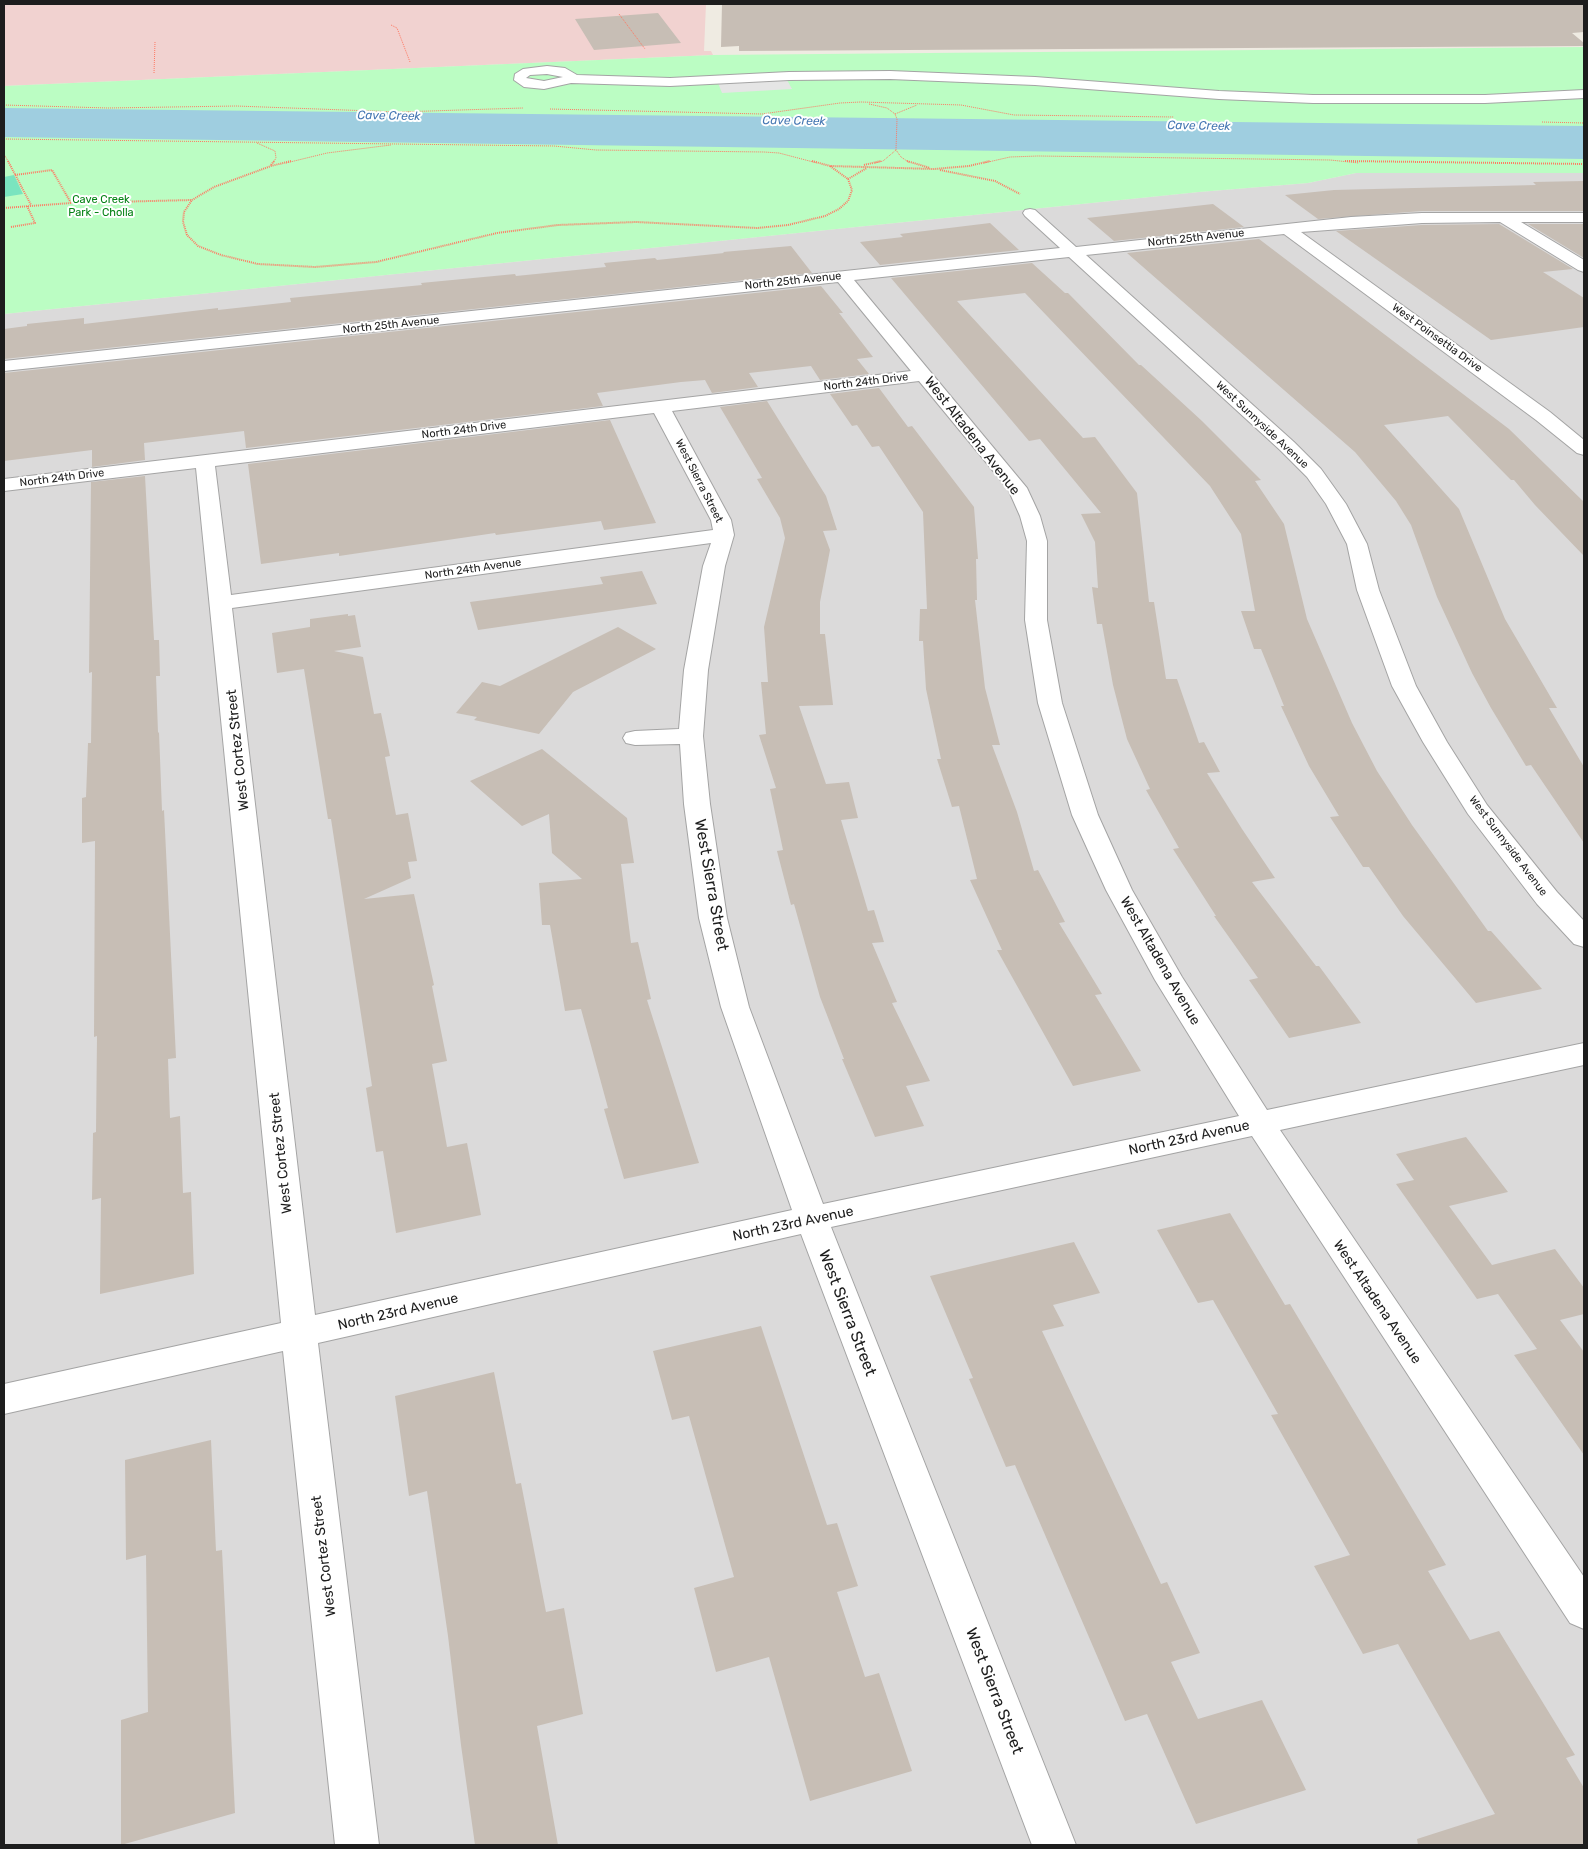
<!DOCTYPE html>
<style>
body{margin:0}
#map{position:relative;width:1588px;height:1849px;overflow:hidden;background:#efebe2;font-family:Rubik,sans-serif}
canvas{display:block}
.frame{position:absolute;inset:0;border:5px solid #1d1d1d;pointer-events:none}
</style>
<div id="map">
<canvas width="1588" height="1849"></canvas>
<div class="frame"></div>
</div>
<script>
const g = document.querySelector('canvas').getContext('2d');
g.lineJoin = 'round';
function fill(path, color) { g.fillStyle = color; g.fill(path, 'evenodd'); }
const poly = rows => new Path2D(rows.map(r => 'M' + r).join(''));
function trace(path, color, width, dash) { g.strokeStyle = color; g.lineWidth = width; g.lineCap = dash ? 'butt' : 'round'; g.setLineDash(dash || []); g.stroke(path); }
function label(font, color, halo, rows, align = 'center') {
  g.font = font + ' Rubik,sans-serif'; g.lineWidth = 4; g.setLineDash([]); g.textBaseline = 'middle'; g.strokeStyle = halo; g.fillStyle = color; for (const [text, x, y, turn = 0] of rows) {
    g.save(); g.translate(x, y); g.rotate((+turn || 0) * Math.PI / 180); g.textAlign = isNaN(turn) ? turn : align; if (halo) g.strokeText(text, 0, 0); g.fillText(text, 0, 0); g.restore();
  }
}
fill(poly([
 [1507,172,1584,173,1584,1845,4,1845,4,314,1199,192,1308,183,1356,173]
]), '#dbdada');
fill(poly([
 [4,4,706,4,704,51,711,51,713,55,4,86]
]), '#f1d2d0');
fill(poly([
 [1584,47,1584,173,1356,173,1308,183,1199,192,4,314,4,86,713,55]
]), '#bbfdc3');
fill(poly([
 [14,175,23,194,4,197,4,177]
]), '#7ae4bf');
fill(poly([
 [787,80,792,89,722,93,718,83]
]), '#e5e5e5');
fill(poly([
 [4,108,1584,126,1584,159,4,137]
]), '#9fcee0');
fill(poly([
 [722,4,1584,4,1584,32,1572,33,1584,43,1584,46,739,51,739,46,721,47],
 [658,13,681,43,594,50,575,19],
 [1584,181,1584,211,1422,211,1318,219,1285,195,1334,190,1536,185,1533,182],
 [1213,204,1244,227,1114,241,1087,218],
 [990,223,1019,250,880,265,860,242,903,237,900,234],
 [1499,224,1573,269,1543,272,1584,298,1584,327,1491,340,1336,231,1422,225],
 [1528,224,1584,224,1584,258],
 [1259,239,1509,429,1584,502,1584,556,1535,505,1514,480,1511,480,1448,416,1384,425,1459,509,1505,619,1557,708,1549,708,1584,767,1584,843,1531,765,1526,766,1491,708,1472,673,1437,597,1411,525,1396,501,1355,452,1127,253],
 [791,246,812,273,4,359,4,329,27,326,27,324,84,318,84,324,218,308,218,310,291,302,290,298,422,285,421,283,515,274,516,276,606,267,604,263,655,258,657,260,724,253,723,252],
 [1032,263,1065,293,1068,293,1139,365,1141,365,1202,421,1261,480,1255,481,1284,524,1307,619,1352,723,1377,771,1412,825,1488,931,1491,931,1542,989,1476,1003,1403,916,1369,867,1363,867,1330,817,1339,816,1309,766,1281,706,1284,706,1261,649,1254,649,1241,611,1255,611,1241,534,1210,486,1025,293,957,301,1083,438,1095,437,1137,493,1149,602,1154,602,1166,679,1177,679,1199,743,1204,742,1220,772,1207,773,1242,829,1275,878,1252,882,1316,966,1319,966,1361,1023,1289,1038,1249,980,1258,978,1214,916,1216,916,1173,849,1179,848,1146,790,1150,789,1127,739,1113,685,1102,624,1097,624,1092,587,1098,588,1095,542,1081,514,1101,513,1040,439,1029,441,891,278],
 [821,286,843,313,839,313,873,357,857,359,869,374,820,380,811,366,749,373,758,387,712,393,705,380,681,382,597,393,603,406,246,448,244,431,144,443,145,460,92,467,92,450,4,461,4,373],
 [879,388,908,427,912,426,974,507,978,559,976,559,977,600,975,600,985,688,1000,745,992,745,1017,812,1034,871,1038,870,1065,922,1059,923,1102,994,1095,995,1141,1071,1073,1086,997,950,1002,950,970,880,977,879,959,806,952,807,937,759,941,759,926,689,923,641,919,641,920,609,927,609,923,512,879,446,872,447,857,425,852,426,830,394],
 [767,401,826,496,837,530,823,531,830,550,820,602,820,634,825,634,833,705,799,706,826,784,849,782,858,818,841,820,868,911,874,910,884,942,872,943,897,1002,892,1003,930,1081,906,1086,924,1126,875,1137,842,1059,844,1059,820,997,794,904,791,905,777,851,783,850,770,789,776,788,759,735,766,734,761,682,768,682,764,627,785,538,780,518,757,479,762,478,720,407],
 [610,420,656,523,604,530,601,521,496,535,495,533,339,556,339,553,261,564,248,464],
 [145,476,154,640,159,640,160,676,156,676,158,733,159,732,162,811,164,810,176,1058,168,1059,170,1118,180,1116,183,1193,191,1192,194,1274,100,1294,101,1198,92,1200,93,1133,96,1132,97,1036,94,1037,95,841,82,843,82,798,86,797,88,743,91,743,92,672,89,673,91,482],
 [642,571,657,604,478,630,470,602,603,584,600,577],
 [348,614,348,616,355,615,361,647,334,651,363,657,374,714,381,713,390,756,385,757,396,815,408,813,417,861,408,862,411,878,364,899,414,894,434,985,432,986,447,1061,432,1064,447,1147,467,1143,481,1215,396,1233,383,1151,376,1152,366,1088,372,1086,331,819,328,819,304,669,277,673,272,633,310,627,310,619],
 [618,627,656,649,573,692,539,734,474,720,477,717,456,713,482,682,500,686],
 [542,749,627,818,634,863,621,864,631,943,638,942,651,999,647,1000,699,1163,624,1179,604,1109,608,1108,581,1009,565,1011,550,925,542,925,539,883,582,879,552,853,549,814,522,826,470,781],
 [1466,1137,1508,1192,1449,1206,1492,1265,1555,1249,1584,1288,1584,1314,1560,1320,1584,1352,1584,1455,1514,1355,1537,1349,1498,1294,1477,1299,1396,1184,1414,1180,1396,1154],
 [1230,1213,1285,1305,1290,1304,1446,1565,1428,1571,1470,1640,1499,1631,1575,1755,1566,1758,1584,1788,1584,1845,1418,1845,1417,1839,1495,1814,1398,1644,1363,1654,1314,1566,1350,1555,1271,1415,1278,1414,1213,1300,1198,1303,1157,1230],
 [1074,1242,1100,1293,1053,1305,1064,1326,1042,1331,1161,1584,1167,1582,1200,1653,1171,1662,1198,1719,1262,1700,1306,1790,1196,1824,1147,1714,1125,1721,1015,1465,1006,1467,969,1379,973,1378,930,1276],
 [761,1326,827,1525,837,1523,858,1586,837,1592,865,1677,879,1673,912,1771,810,1801,769,1657,716,1672,694,1588,734,1577,689,1416,672,1420,653,1351],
 [494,1372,516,1484,521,1483,546,1612,564,1608,583,1714,537,1726,558,1845,475,1845,461,1745,448,1636,427,1491,409,1496,395,1396],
 [211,1440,216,1551,222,1550,235,1813,121,1845,121,1720,148,1712,146,1555,126,1560,125,1460]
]), '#c7beb5');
const minor = poly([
 [547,66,565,68,577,75,670,78,789,72,890,71,1035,77,1219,91,1313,95,1485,95,1584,90,1584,98,1485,103,1313,103,1219,99,1035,85,890,79,789,80,670,86,571,83,544,89,524,87,514,80,515,74,523,69,547,66],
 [547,74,563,77,544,81,526,78,530,75,547,74],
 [1030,209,1035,210,1076,247,1351,217,1422,213,1584,213,1584,222,1521,222,1584,260,1584,272,1578,270,1500,222,1422,223,1301,232,1550,412,1584,440,1584,455,1577,453,1536,420,1284,234,1086,255,1294,442,1321,469,1346,504,1367,544,1379,590,1416,686,1447,742,1487,805,1557,892,1584,921,1584,947,1574,944,1537,904,1468,814,1423,742,1392,686,1357,590,1347,544,1326,504,1307,477,1280,450,1069,257,854,280,1027,488,1040,516,1047,541,1047,620,1062,703,1098,815,1132,890,1182,977,1267,1110,1584,1043,1584,1065,1280,1130,1584,1577,1584,1629,1570,1623,1252,1136,831,1227,1076,1845,1032,1845,801,1234,318,1343,379,1845,335,1845,283,1351,4,1414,4,1384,281,1323,196,468,4,491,4,479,911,371,838,282,4,371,4,361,1060,248,1025,216,1023,213,1025,210,1030,209],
 [919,381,1008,489,1020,516,1027,541,1025,620,1038,703,1072,815,1106,890,1155,980,1239,1116,823,1204,749,1007,727,918,710,804,703,736,708,670,725,566,734,535,731,520,672,411,919,381],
 [654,413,711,520,713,530,231,595,215,466,654,413],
 [711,543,703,566,684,670,679,729,635,731,626,733,623,738,626,743,635,745,680,744,684,804,699,918,721,1007,792,1210,315,1315,232,608,711,543]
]);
trace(minor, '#a4a4a4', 2);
trace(poly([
 [619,14,645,49],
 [391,25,397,28,410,62],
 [154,73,155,42],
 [869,104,887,108,895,114,897,119,896,150,901,157,910,163],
 [4,105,108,108,236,106,399,112,523,108],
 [550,109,762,114,840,103,861,102,961,105,1014,115,1174,117],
 [895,114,917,105],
 [1542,122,1584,123],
 [4,139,554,146,596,150,764,152,779,153,817,163],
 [257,143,275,151,276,158,273,163],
 [4,154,9,163],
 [286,163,327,153,391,145],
 [875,163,883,161,896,150],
 [984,163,1010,157,1038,156,1330,160,1359,163]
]), '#ff7963', 1, [1, 1]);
trace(poly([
 [8,161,31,205],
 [291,161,271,166,214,187,192,200,184,212,183,222,187,235,198,246,221,255,258,264,315,267,376,262,497,233,558,225,636,222,757,228,788,225,825,216,839,209,848,201,852,190,848,179,830,166],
 [812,161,830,166,934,169,969,166,990,161],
 [907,161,930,168],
 [1345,161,1584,164],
 [271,165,274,161],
 [864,165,881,161],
 [940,170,995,181,1020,194],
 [15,175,52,170,71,203],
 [848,179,867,168],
 [4,208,71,203,192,200],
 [11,227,35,223,27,206]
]), '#ff7963', 2, [1, 1]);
fill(minor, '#fff');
label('11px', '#048214', '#fff', [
 ["Cave Creek",101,200],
 ["Park - Cholla",101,213]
]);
label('11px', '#1d1d1d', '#fff', [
 ["North 25th Avenue",1196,238,-6],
 ["North 25th Avenue",793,281,-6],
 ["North 25th Avenue",391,325,-6],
 ["West Poinsettia Drive",1437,338,36],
 ["North 24th Drive",866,382,-7],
 ["West Sunnyside Avenue",1262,425,43],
 ["North 24th Drive",464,430,-7],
 ["North 24th Drive",62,478,-7],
 ["West Sierra Street",699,481,63],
 ["North 24th Avenue",473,569,-8],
 ["West Sunnyside Avenue",1508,846,53]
]);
label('italic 12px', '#4476b2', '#fff', [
 ["Cave Creek",389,116,1],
 ["Cave Creek",794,121,1],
 ["Cave Creek",1199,126,1]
]);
label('14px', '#1d1d1d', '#fff', [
 ["West Altadena Avenue",972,436,52],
 ["West Cortez Street",238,750,-96],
 ["West Altadena Avenue",1160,961,60],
 ["North 23rd Avenue",1189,1138,-12],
 ["West Cortez Street",281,1153,-96],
 ["North 23rd Avenue",793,1224,-12],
 ["West Altadena Avenue",1377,1302,56],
 ["North 23rd Avenue",398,1312,-13],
 ["West Cortez Street",324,1556,-97]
]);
label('16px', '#1d1d1d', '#fff', [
 ["West Sierra Street",711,885,80],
 ["West Sierra Street",847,1313,69],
 ["West Sierra Street",994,1691,69]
]);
</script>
